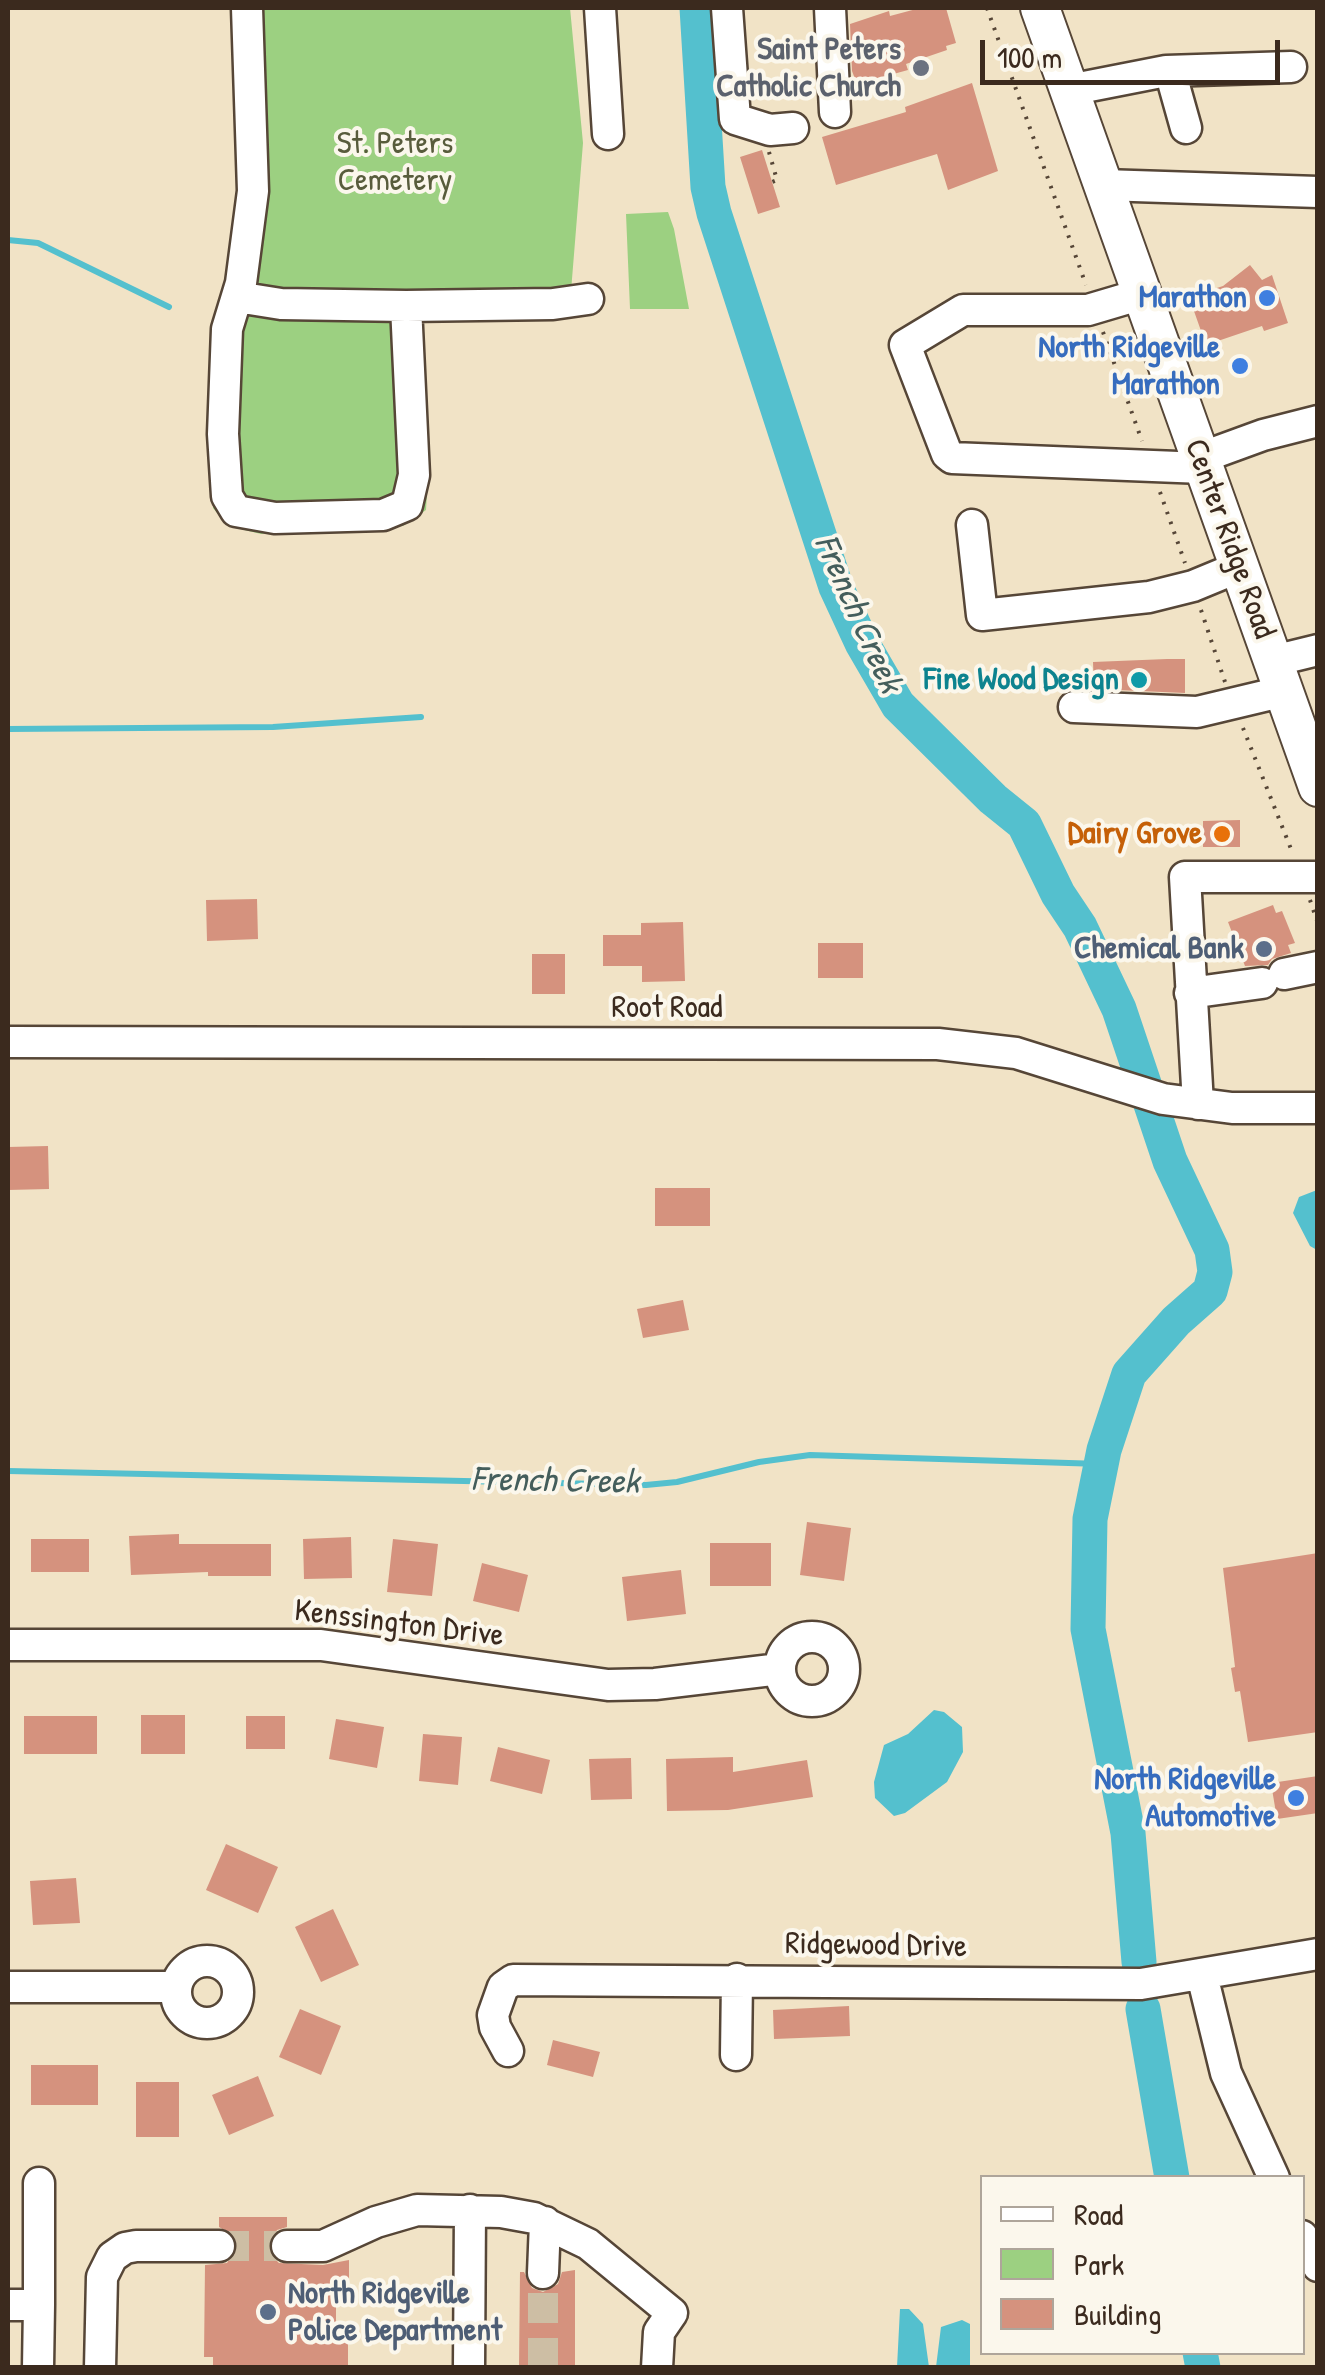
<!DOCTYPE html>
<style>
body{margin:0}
#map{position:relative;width:1325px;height:2375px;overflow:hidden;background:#f1e3c6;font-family:"Patrick Hand",sans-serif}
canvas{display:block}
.frame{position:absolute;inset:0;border:10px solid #3b2a1e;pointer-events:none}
.legend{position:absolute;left:980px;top:2175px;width:325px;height:180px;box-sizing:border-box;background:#fbf7ec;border:2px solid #aea59a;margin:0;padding:12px 18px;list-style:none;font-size:30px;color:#3b2a1e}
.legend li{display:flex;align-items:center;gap:20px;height:50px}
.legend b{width:50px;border:2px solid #aea59a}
.scale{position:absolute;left:980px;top:40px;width:300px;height:45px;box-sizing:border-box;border:5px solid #3b2a1e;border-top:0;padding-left:12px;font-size:30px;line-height:35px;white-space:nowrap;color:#3b2a1e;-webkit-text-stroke:8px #fbf7ec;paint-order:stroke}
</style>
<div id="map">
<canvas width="1325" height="2375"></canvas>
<div class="frame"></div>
<ul class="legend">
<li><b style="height:12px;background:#fff"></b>Road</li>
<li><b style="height:28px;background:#9cd081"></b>Park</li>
<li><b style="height:28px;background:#d5927e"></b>Building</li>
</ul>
<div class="scale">100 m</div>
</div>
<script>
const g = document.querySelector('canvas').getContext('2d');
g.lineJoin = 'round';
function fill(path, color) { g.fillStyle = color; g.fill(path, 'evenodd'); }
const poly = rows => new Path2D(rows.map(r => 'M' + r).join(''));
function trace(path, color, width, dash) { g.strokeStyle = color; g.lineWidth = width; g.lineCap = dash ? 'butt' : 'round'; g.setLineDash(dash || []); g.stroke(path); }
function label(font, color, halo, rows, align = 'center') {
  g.font = font + ' "Patrick Hand",sans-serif'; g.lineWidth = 8; g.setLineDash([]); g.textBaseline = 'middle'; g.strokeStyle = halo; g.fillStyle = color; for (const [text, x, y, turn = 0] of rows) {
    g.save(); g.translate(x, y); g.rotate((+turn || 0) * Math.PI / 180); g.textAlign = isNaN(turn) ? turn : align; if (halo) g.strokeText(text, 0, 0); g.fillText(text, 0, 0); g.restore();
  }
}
fill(poly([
 [234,8,570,8,583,143,569,316,421,317,429,460,426,510,403,526,303,529,261,534,228,526,213,508,214,329,227,289,239,200],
 [668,212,674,229,689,309,630,309,626,214]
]), '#9cd081');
fill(poly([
 [1317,1190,1317,1250,1310,1246,1293,1213,1299,1197],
 [934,1710,944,1712,962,1727,963,1752,947,1782,905,1813,894,1816,875,1798,874,1782,884,1745,908,1734],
 [900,2309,909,2309,923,2324,929,2367,897,2367],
 [962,2320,970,2324,970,2367,936,2367,941,2327]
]), '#54c0ce');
trace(poly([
 [8,240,38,243,169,307],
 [8,729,273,727,421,717],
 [8,1471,646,1485,677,1482,759,1462,810,1455,1101,1464]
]), '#54c0ce', 6);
trace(poly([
 [697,8,708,187,714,213,836,587,862,643,898,705,993,799,1024,824,1058,894,1080,927,1119,1009,1170,1161,1212,1250,1215,1272,1210,1291,1176,1321,1129,1374,1104,1450,1090,1519,1088,1629,1128,1833,1139,1962],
 [1143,2009,1172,2178],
 [1200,2352,1203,2368]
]), '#54c0ce', 35);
fill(poly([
 [920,8,946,8,956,43,946,46,947,50,906,64,908,70,857,84,852,71,850,24,889,11,890,16],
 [972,83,998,171,948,190,937,154,836,185,822,137,906,112,905,107],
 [762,150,780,207,758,214,740,157],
 [1250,265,1262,280,1272,275,1288,323,1264,331,1262,326,1206,345,1189,297,1223,286],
 [1167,659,1185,659,1185,693,1094,689,1093,662],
 [1240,820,1240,847,1203,847,1203,821],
 [257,899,258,939,207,941,206,900],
 [1273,905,1276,913,1282,911,1295,943,1288,945,1291,953,1272,959,1268,965,1245,966,1228,922],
 [683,922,685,981,642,982,642,966,603,966,603,935,641,935,641,923],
 [818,943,863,943,863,978,818,978],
 [532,954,565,954,565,994,532,994],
 [48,1146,49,1189,8,1190,8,1147],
 [655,1188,710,1188,710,1226,655,1226],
 [683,1300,689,1330,643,1338,637,1309],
 [807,1522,851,1528,844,1581,800,1575],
 [179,1534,179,1544,271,1544,271,1576,208,1576,208,1572,131,1575,129,1536],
 [351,1537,352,1578,304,1579,303,1539],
 [31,1539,89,1539,89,1572,31,1572],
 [393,1539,438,1544,432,1596,387,1592],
 [710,1543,771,1543,771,1586,710,1586],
 [1318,1553,1318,1732,1248,1742,1240,1691,1235,1692,1231,1668,1235,1667,1223,1568],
 [482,1563,528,1575,519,1612,473,1601],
 [681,1570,686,1614,627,1621,622,1577],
 [141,1715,185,1715,185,1754,141,1754],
 [24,1716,97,1716,97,1754,24,1754],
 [246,1716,285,1716,285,1749,246,1749],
 [336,1719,384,1727,377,1768,329,1759],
 [423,1734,462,1737,458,1785,419,1781],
 [498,1747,550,1760,542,1794,490,1781],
 [733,1757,733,1772,807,1760,813,1797,728,1810,667,1811,666,1759],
 [631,1758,632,1799,591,1800,589,1759],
 [1318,1776,1318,1813,1277,1819,1271,1783],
 [226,1844,278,1867,258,1913,206,1890],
 [76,1878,80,1923,33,1925,30,1881],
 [333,1909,359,1965,321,1982,295,1927],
 [849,2006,850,2036,774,2039,773,2010],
 [300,2009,341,2026,321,2075,279,2057],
 [553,2040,600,2052,593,2077,547,2065],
 [31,2065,98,2065,98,2105,31,2105],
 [258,2076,274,2116,229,2135,212,2095],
 [136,2082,179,2082,179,2137,136,2137],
 [219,2217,287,2217,287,2227,277,2230,268,2245,270,2254,279,2263,323,2265,349,2260,349,2280,336,2280,336,2328,348,2328,348,2368,213,2368,213,2357,204,2357,205,2265,227,2263,238,2247,235,2236,219,2227],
 [575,2270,575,2368,519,2368,520,2272,524,2272,532,2288,543,2292,558,2284,562,2272]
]), '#d5927e');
trace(poly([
 [219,2246,287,2246],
 [543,2368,543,2273]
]), '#cdbea4', 30, [30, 15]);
const minor = poly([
 [247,8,253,191,241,283,227,329,223,434,227,496,236,511,275,518,383,515,407,505,414,475,406,306],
 [600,8,608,134],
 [727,8,735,119,770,130,793,128],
 [830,8,835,112],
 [1170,71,1186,128],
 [1069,90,1166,71,1291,67],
 [1103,185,1318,192],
 [1142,294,1088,310,963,310,905,345,947,454,952,458,1203,468],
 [237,297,281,304,406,306,553,304,588,299],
 [1200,458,1263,435,1318,421],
 [972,525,982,615,1149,597,1193,586,1239,567],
 [1273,661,1318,650],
 [1074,707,1197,712,1285,691],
 [1284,974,1318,967],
 [1190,993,1262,983],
 [8,1042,938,1044,1016,1053,1163,1099,1232,1108,1318,1108],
 [1198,1104,1185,877,1318,877],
 '780 1669a32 32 0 1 1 64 0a32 32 0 1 1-64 0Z',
 [8,1645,321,1645,608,1685,655,1684,780,1669],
 '176 1992a31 31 0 1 1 62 0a31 31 0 1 1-62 0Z',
 [1202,1975,1226,2073,1274,2178],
 [8,1987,176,1987],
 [508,2051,495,2027,493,2015,503,1987,513,1980,1141,1984,1318,1954],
 [736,2055,737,1979],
 [1302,2236,1318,2266],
 [287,2246,323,2246,376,2222,417,2210,501,2212,534,2218,588,2244,672,2313,659,2332,657,2368],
 [543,2273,545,2222],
 [8,2305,39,2305,38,2368],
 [39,2305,39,2183],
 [100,2368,102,2277,112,2257,125,2248,136,2246,219,2246],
 [469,2368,470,2210]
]);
const major = poly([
 [1040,8,1318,787]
]);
trace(minor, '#564637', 35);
trace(major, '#564637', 42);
trace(poly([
 [987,8,1086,285],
 [769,152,777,180,772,182],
 [1103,332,1142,441],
 [1160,492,1185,563],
 [1201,610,1225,682],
 [1243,728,1293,854],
 [1310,900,1318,924]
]), '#564637', 4, [2.5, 8]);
trace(minor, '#fff', 30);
trace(major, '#fff', 38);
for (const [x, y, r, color] of [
 [921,68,10,"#6b7280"],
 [1267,298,10,"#3f7fe0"],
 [1240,366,10,"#3f7fe0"],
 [1139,680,10,"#0f9aa8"],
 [1222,834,10,"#e8710a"],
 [1264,949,10,"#5c6f8a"],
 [1296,1798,10,"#3f7fe0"],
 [268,2312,10,"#5c6f8a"]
]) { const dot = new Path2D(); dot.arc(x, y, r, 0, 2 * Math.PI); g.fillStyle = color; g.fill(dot); trace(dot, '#fbf7ec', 4); }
label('bold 32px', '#5b616d', '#fbf7ec', [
 ["Saint Peters",901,50],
 ["Catholic Church",901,87]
], 'right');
label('32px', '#585c3c', '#fbf7ec', [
 ["St. Peters",395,144],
 ["Cemetery",395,181]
]);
label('bold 32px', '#366cbe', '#fbf7ec', [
 ["Marathon",1247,298],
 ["North Ridgeville",1220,348],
 ["Marathon",1220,385],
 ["North Ridgeville",1276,1780],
 ["Automotive",1276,1817]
], 'right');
label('32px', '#3b2a1e', '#fbf7ec', [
 ["Center Ridge Road",1229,539,70],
 ["Root Road",667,1008],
 ["Kenssington Drive",399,1624,7],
 ["Ridgewood Drive",876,1946,1]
]);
label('bold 32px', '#0d838f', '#fbf7ec', [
 ["Fine Wood Design",1119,680]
], 'right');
label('bold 32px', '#c56008', '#fbf7ec', [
 ["Dairy Grove",1202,834]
], 'right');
label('bold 32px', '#4e5e75', '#fbf7ec', [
 ["Chemical Bank",1244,949],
 ["North Ridgeville",288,2294,"left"],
 ["Police Department",288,2331,"left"]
], 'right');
label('italic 35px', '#445e5c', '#fbf7ec', [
 ["French Creek",857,614,66],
 ["French Creek",555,1482,1]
]);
</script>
